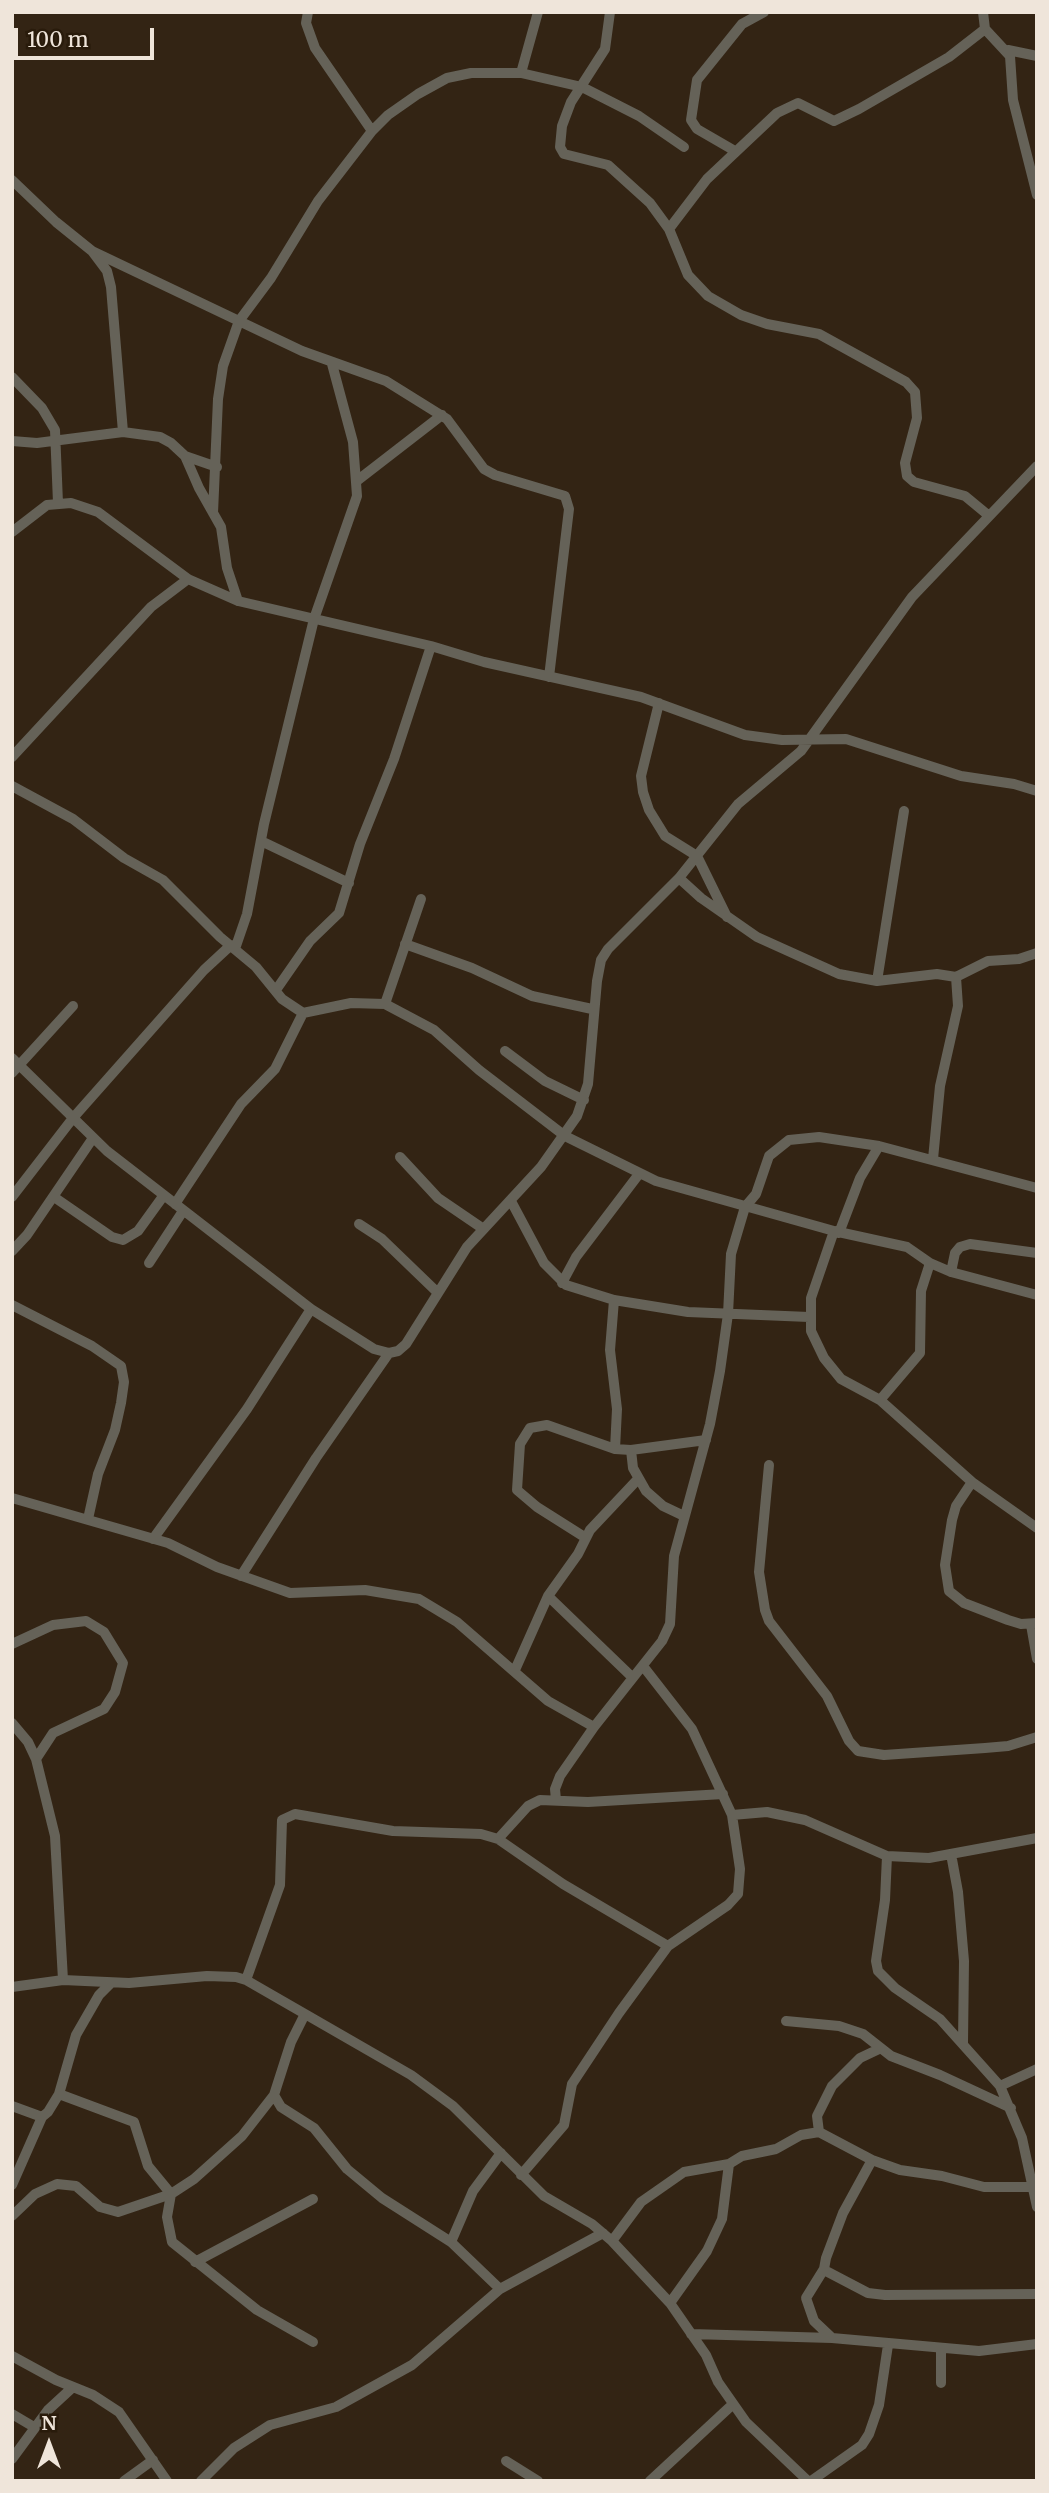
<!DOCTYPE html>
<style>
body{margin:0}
#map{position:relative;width:1049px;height:2493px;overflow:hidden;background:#332414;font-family:Merriweather,serif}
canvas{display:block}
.frame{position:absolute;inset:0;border:14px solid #efe5da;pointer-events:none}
.north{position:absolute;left:14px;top:2409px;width:70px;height:70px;-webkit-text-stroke:5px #291b0b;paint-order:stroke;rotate:0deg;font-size:19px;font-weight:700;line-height:28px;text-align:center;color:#efe5da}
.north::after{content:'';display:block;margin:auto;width:24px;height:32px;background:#efe5da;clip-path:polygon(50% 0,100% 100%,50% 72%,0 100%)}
.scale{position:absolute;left:14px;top:28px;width:140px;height:32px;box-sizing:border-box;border:4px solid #efe5da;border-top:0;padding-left:9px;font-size:21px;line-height:24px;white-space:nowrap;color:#efe5da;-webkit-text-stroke:5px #291b0b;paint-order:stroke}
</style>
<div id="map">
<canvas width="1049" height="2493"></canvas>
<div class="frame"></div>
<div class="north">N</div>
<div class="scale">100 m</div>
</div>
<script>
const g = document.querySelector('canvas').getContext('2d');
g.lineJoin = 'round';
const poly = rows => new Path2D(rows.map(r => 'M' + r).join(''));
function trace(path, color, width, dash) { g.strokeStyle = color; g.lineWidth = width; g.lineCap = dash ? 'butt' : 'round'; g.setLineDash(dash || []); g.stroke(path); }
trace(poly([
 [308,12,306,23,315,48,372,131],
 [610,12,605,49,571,102,562,126,560,147,564,154,608,165,650,203,669,229,688,275,708,296,741,315,767,324,819,334,906,382,915,392,917,418,905,463,907,476,914,482,965,496,988,515],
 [985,29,1010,56,1013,100,1037,195],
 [1008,50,1037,56],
 [521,73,538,12],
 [735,151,697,129,691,120,697,80,742,24,764,12],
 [12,180,56,222,92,251,107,271,111,287,123,432],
 [669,229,707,179,777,113,798,103,834,121,859,109,949,57,985,29,983,12],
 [92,251,302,351,386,381,447,419,484,469,495,475,565,496,569,509,549,677],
 [12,377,42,408,55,430,58,503],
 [12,441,37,443,123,432,160,437,171,443,185,456,199,488,221,527,227,568,238,601],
 [185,456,217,467],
 [358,480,442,415],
 [213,513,218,399,223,366,239,321,271,278,318,201,372,131,388,115,418,94,447,78,471,73,521,73,582,87,639,116,684,147],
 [12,532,47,505,71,503,98,512,188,579,238,601,431,646,484,662,641,697,745,735,782,740,846,739,961,776,1014,784,1037,791],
 [659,703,641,776,643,792,649,810,665,836,697,856,727,917],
 [12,757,151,607,188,579],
 [12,786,73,819,124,858,163,880,220,937,256,967,282,999,303,1013,351,1003,385,1004,434,1030,479,1070,565,1136,656,1181,834,1231,907,1247,930,1263,951,1272,1037,1295],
 [261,841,349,883],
 [679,878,701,898,757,937,839,974,877,981,937,974,956,977,958,1006,940,1086,933,1159],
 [405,944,472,968,532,996,592,1009],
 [235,949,247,914,264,824,314,619,357,496,353,442,332,364],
 [956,977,988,961,1019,959,1037,953],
 [877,981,904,811],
 [276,990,310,941,339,913,360,844,394,759,431,646],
 [385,1004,421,899],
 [505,1051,545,1081,584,1100],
 [12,1058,107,1151,311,1309,374,1349,389,1353,398,1351,406,1344,467,1247,541,1167,577,1116,588,1084,597,981,601,960,608,949,679,878,738,804,801,751,912,597,1037,466],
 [12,1073,73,1006],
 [400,1157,438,1198,482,1228],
 [12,1197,73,1118,204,970,231,945],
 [54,1197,112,1237,123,1240,138,1231,164,1195],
 [511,1201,544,1263,566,1285,614,1300,688,1312,809,1317],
 [175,1204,241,1104,275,1069,303,1013],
 [359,1224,382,1239,438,1293],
 [834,1231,811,1298,811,1331,824,1358,841,1379,880,1400,972,1482,1037,1528],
 [839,1233,860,1178,879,1146],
 [12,1251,27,1235,93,1138],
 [149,1263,183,1211],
 [951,1272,955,1253,960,1247,970,1244,1037,1253],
 [562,1283,576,1257,639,1174],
 [614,1300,610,1350,617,1409,615,1449],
 [12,1305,92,1346,121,1366,124,1382,121,1403,115,1430,98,1474,88,1519],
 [880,1400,920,1353,921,1291,930,1263],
 [631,1450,633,1468,646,1491,663,1506,684,1516],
 [769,1465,759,1572,765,1610,769,1621,827,1696,849,1741,858,1751,884,1755,985,1748,1008,1746,1037,1737],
 [972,1482,956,1506,952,1520,945,1565,949,1591,964,1603,1008,1620,1021,1624,1037,1623],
 [12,1498,168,1543,217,1567,290,1593,365,1590,419,1599,457,1622,548,1701,594,1727],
 [586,1538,537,1507,517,1490,520,1444,530,1428,547,1425,615,1449,631,1450,706,1440],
 [153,1539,247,1409,311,1309],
 [241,1576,316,1458,389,1353],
 [548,1596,632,1677],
 [1031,1625,1037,1659],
 [12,1644,53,1625,86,1621,104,1632,123,1663,115,1692,104,1709,53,1733,36,1759],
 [515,1670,548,1596,578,1554,590,1530,638,1479],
 [12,1723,28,1742,36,1759,55,1836,63,1980],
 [556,1800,555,1789,560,1776,594,1727,662,1641,670,1624,674,1556,710,1424,720,1371,728,1314,731,1254,745,1207,756,1194,769,1156,789,1140,819,1137,879,1146,1037,1188],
 [732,1815,767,1812,805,1820,887,1856,929,1858,1037,1838],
 [498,1839,528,1806,540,1800,588,1802,723,1794],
 [951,1854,958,1892,964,1961,963,2043],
 [887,1856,885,1900,876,1961,878,1971,895,1988,940,2019,1000,2086,1022,2138,1037,2207],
 [246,1980,280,1885,282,1820,295,1814,393,1831,481,1834,498,1839,563,1884,668,1946],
 [12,1987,63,1980,129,1983,207,1976,236,1977,246,1980,411,2075,453,2106,544,2196,592,2224,612,2241,670,2303,706,2355,718,2382,746,2422,808,2481],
 [786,2021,839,2026,863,2034,891,2056,940,2075,1011,2108],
 [879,2049,860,2058,832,2086,817,2116,819,2132,872,2160,900,2170,942,2176,984,2187,1031,2187],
 [1000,2086,1037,2069],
 [59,2094,134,2122,148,2166,171,2194,167,2217,172,2242,257,2310,313,2342],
 [274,2095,281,2107,314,2128,347,2169,382,2198,451,2242,500,2289],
 [12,2106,42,2117,48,2112,59,2094,76,2035,99,1995,111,1983],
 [872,2160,843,2213,826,2258,824,2269,826,2271,868,2293,885,2295,1037,2294],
 [521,2175,564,2125,572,2084,619,2013,668,1946,728,1905,738,1894,740,1869,732,1815,692,1729,643,1666],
 [12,2185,42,2117],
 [12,2216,35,2194,57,2184,76,2186,100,2207,118,2212,171,2194,194,2179,242,2136,274,2095,291,2042,305,2014],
 [612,2241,641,2202,684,2172,729,2164,742,2156,776,2149,801,2135,819,2132],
 [451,2242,473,2191,501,2153],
 [195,2262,313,2199],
 [824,2269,806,2298,814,2321,832,2338],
 [670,2303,707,2251,722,2219,729,2164],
 [691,2334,832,2338,979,2351,1037,2344],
 [941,2350,941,2383],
 [12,2356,56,2380,93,2395,119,2412,167,2481],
 [12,2414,34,2427],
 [12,2459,48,2410,73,2387],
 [506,2461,538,2481],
 [124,2481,153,2460],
 [201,2481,234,2448,270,2425,336,2407,412,2365,500,2289,603,2233],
 [650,2481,732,2405],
 [811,2481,862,2445,869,2434,879,2405,888,2345]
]), '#656258', 10);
</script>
